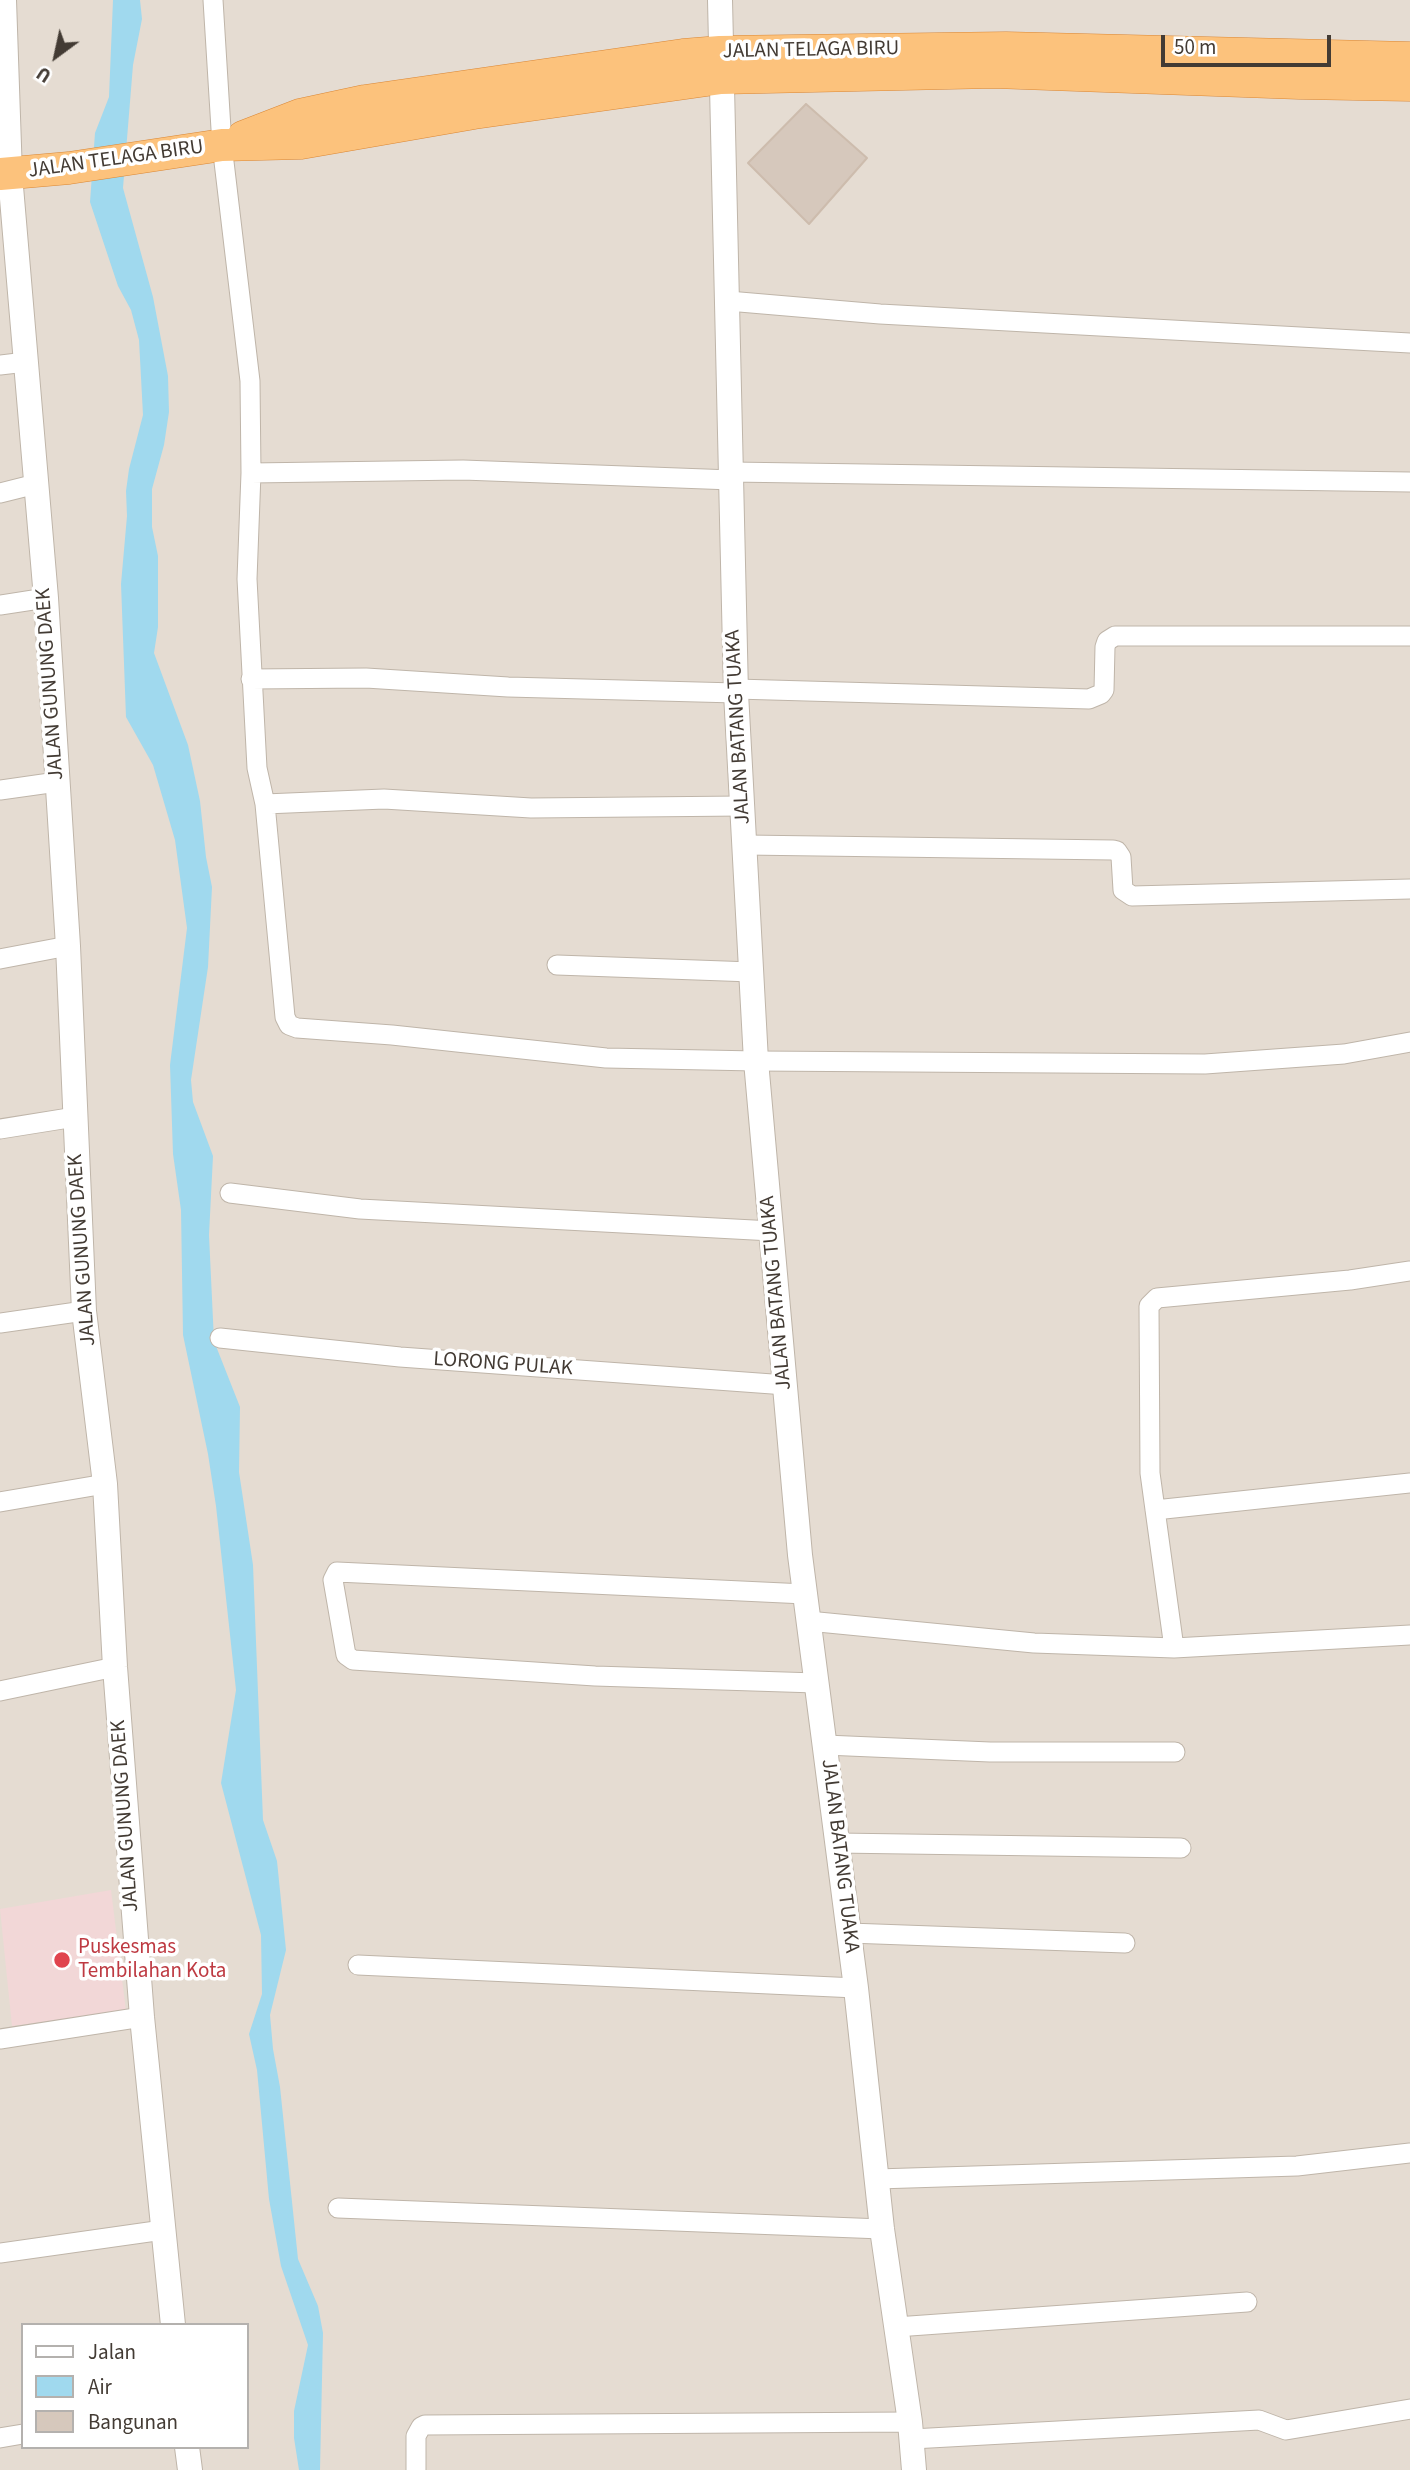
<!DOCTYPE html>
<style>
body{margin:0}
#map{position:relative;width:1410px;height:2470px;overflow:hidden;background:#f1ebe4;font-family:"Source Sans 3",sans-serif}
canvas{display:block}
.legend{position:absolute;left:21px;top:2323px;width:228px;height:126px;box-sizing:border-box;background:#fff;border:2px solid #b4b1ae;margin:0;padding:9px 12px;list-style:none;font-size:21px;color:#433b34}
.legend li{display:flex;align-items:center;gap:14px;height:35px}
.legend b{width:35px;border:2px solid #b4b1ae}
.north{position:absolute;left:21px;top:21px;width:70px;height:70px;-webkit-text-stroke:5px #fff;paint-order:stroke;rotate:213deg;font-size:19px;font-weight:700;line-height:28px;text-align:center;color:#433b34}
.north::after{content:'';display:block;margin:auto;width:24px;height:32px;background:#433b34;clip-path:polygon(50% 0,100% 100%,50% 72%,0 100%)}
.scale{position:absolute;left:1161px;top:35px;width:170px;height:32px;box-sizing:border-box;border:4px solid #433b34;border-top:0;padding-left:9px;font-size:21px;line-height:24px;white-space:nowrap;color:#433b34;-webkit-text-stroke:5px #fff;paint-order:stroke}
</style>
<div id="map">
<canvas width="1410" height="2470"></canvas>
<ul class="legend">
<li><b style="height:9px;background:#fff"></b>Jalan</li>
<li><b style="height:19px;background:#a0d9ee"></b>Air</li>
<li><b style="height:19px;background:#d6c8bc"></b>Bangunan</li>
</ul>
<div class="north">U</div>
<div class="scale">50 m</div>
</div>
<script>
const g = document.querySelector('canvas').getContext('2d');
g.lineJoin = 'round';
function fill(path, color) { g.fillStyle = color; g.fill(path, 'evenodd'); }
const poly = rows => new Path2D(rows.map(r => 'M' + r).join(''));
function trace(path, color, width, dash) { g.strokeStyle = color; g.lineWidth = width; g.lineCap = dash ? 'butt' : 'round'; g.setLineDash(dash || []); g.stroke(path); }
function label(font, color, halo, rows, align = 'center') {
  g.font = font + ' "Source Sans 3",sans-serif'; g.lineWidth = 7; g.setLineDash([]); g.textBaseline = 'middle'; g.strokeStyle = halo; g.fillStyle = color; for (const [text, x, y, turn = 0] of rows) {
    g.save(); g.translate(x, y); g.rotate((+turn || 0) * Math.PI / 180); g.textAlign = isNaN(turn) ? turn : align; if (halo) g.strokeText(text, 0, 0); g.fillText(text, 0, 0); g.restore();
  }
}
fill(poly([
 [0,0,1410,0,1410,2470,0,2470],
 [23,2325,247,2325,247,2447,23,2447]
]), '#e5dcd2');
fill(poly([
 [111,1890,126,2011,12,2026,0,1909]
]), '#f2d7d7');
fill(poly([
 [113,0,140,0,142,19,133,65,123,188,153,297,168,376,169,412,164,445,152,489,152,527,158,556,158,627,154,653,188,745,200,801,206,857,212,887,208,967,191,1080,193,1102,213,1156,209,1235,214,1341,240,1407,239,1472,253,1565,263,1820,277,1861,286,1950,270,2015,273,2049,280,2087,298,2259,318,2306,323,2333,320,2470,299,2470,294,2438,294,2411,308,2345,281,2266,269,2199,257,2070,249,2034,262,1994,261,1935,221,1783,236,1690,216,1506,208,1454,183,1335,181,1210,173,1154,170,1065,187,928,175,840,153,765,126,717,121,584,127,516,126,491,129,469,143,415,139,340,131,310,118,286,90,202,95,133,109,97]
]), '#a0d9ee');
const building = poly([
 [806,104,867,158,809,224,748,163,806,104]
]);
fill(building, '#d6c8bc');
trace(building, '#cdbcad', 2);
const minor = poly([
 [213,0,222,145,250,381,251,473,247,579,257,768,265,804,285,1017,289,1025,297,1028,392,1035,606,1058,756,1061,1205,1064,1344,1054,1410,1042],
 [728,301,880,314,1410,343],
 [0,365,26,362],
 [731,472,1410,482],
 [251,473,463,470,732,480],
 [0,493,36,484],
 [0,605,46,598],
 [251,679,366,678,508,687,736,693],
 [736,689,1089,699,1101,694,1104,690,1105,647,1107,641,1115,636,1410,636],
 [0,790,57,782],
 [265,804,384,799,531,808,743,806],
 [745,845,1113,850,1117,851,1121,857,1123,890,1132,896,1410,889],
 [0,959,68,946],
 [557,965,752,972],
 [0,1129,75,1117],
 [230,1193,360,1209,772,1231],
 [0,1323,84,1311],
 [220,1338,400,1357,786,1385],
 [0,1502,105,1484],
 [1155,1510,1410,1483],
 [805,1594,337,1572,333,1580,346,1655,353,1660,595,1676,816,1683],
 [808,1621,1034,1643,1174,1648,1410,1635],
 [1174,1648,1150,1473,1149,1306,1157,1298,1350,1280,1410,1271],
 [0,1691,115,1667],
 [825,1745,990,1752,1175,1752],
 [837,1843,1181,1848],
 [849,1933,1125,1943],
 [358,1965,856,1988],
 [0,2039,142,2017],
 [877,2179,1297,2166,1410,2153],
 [338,2208,882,2229],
 [0,2253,163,2230],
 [896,2327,1247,2302],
 [0,2438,23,2434],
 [912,2439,1259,2420,1286,2430,1410,2409],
 [416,2470,416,2436,421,2427,425,2425,910,2422]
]);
const tertiary = poly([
 [4,0,10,175,46,598,68,946,84,1311,105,1484,115,1667,142,2017,173,2325],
 [720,0,736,693,756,1061,800,1555,856,1988,882,2229,910,2422,914,2470],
 [187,2447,190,2470]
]);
const trunk = poly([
 [243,137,300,115,365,101,683,55,720,52,1006,48,1410,58],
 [0,174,69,168,222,145,301,143,474,113,721,78,994,72,1299,83,1410,85]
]);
trace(minor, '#bfb5a9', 21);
trace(tertiary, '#bfb5a9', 26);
trace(trunk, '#da8735', 33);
trace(minor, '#fff', 19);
trace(tertiary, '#fff', 24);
trace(trunk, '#fcc27c', 32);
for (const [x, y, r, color] of [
 [62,1960,9,"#e0444e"]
]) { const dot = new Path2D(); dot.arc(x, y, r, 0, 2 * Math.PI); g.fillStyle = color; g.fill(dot); trace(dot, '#fff', 2.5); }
label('21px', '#433b34', '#fff', [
 ["JALAN TELAGA BIRU",811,51,-1],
 ["JALAN TELAGA BIRU",116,160,-8],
 ["JALAN GUNUNG DAEK",51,684,-94],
 ["JALAN BATANG TUAKA",739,727,-93],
 ["JALAN GUNUNG DAEK",83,1250,-94],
 ["JALAN BATANG TUAKA",777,1293,-95],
 ["LORONG PULAK",503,1365,4],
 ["JALAN GUNUNG DAEK",126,1816,-94],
 ["JALAN BATANG TUAKA",839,1856,83]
]);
label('21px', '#be3a42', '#fff', [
 ["Puskesmas",78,1948],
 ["Tembilahan Kota",78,1972]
], 'left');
</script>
